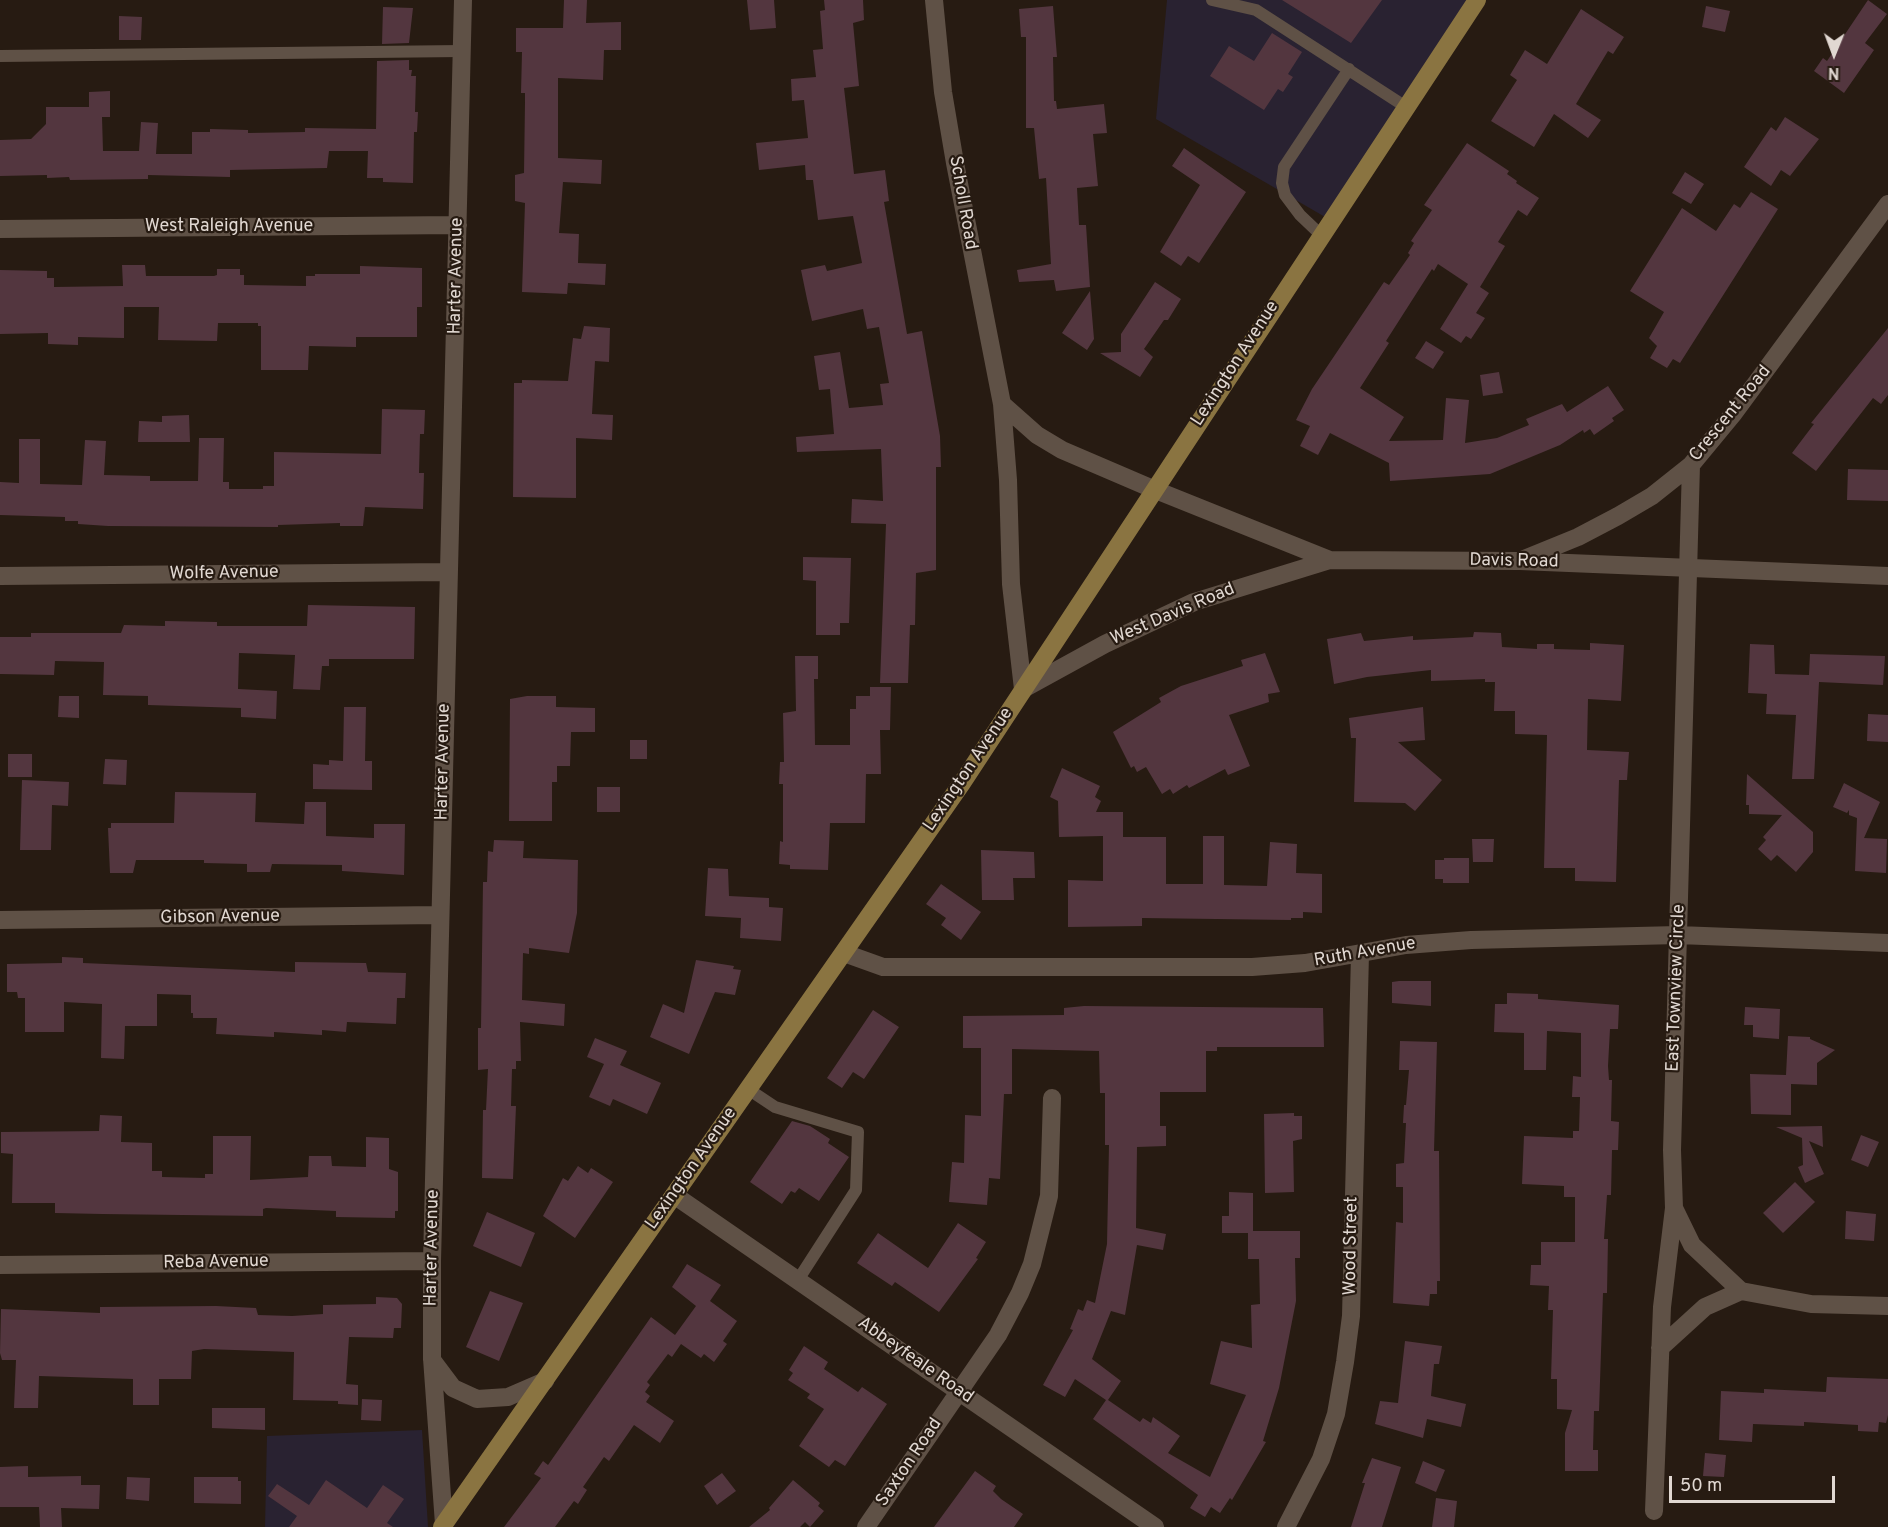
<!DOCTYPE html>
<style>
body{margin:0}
#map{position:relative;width:1888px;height:1527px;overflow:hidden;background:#271b12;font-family:Overpass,sans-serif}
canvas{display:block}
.north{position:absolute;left:1804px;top:24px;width:60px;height:60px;-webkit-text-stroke:4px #271b12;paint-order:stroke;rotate:181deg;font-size:16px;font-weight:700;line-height:24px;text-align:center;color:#e1d8d2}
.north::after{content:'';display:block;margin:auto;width:21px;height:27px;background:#e1d8d2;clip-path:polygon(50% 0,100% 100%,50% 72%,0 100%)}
.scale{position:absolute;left:1669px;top:1476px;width:166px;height:27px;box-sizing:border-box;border:3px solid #e1d8d2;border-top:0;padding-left:8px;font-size:18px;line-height:21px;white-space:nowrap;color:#e1d8d2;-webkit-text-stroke:4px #271b12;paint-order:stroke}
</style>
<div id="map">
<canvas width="1888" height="1527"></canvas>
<div class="north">N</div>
<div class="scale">50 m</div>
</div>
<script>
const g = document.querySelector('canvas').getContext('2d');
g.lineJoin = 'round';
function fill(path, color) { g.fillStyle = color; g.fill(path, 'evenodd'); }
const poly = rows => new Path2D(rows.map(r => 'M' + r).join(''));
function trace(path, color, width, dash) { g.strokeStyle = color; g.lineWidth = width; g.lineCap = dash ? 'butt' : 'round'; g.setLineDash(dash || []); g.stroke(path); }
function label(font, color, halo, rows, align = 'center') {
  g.font = font + ' Overpass,sans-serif'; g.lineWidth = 4.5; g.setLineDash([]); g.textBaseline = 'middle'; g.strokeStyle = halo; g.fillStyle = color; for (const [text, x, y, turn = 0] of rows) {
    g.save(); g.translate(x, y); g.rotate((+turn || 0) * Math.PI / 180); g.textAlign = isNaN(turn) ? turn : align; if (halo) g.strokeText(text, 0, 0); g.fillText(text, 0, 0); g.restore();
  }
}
fill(poly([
 [1167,0,1481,0,1332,221,1156,119],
 [422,1430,428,1527,265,1527,267,1436]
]), '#292231');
fill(poly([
 [564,0,587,0,586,23,621,22,621,50,604,50,603,80,558,78,558,158,602,160,601,184,563,182,559,233,579,234,578,263,606,264,605,285,568,283,567,294,522,292,525,203,515,201,515,175,524,173,525,102,525,93,521,93,522,52,516,52,516,28,563,28],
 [747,0,774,0,776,28,750,30],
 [824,0,863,0,864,20,853,23,859,86,844,88,854,174,885,170,889,201,884,202,907,334,922,331,940,436,941,467,936,467,936,570,916,573,915,625,910,625,908,683,880,683,886,524,851,523,852,499,883,501,881,449,797,452,796,437,834,434,830,389,819,390,814,356,840,352,849,408,883,405,880,384,889,383,879,327,867,329,863,309,812,321,807,299,801,270,825,265,827,271,862,263,853,216,818,220,813,180,806,180,805,165,759,170,756,143,808,138,804,100,792,101,791,79,816,77,813,50,823,49,820,11,825,10],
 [1282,0,1382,0,1351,43],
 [1868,0,1887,14,1865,43,1874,50,1844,93,1814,71,1823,58,1827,61],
 [1053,6,1057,57,1053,57,1054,101,1056,101,1057,109,1104,104,1107,133,1093,134,1098,186,1077,188,1079,225,1086,225,1090,287,1056,291,1054,280,1019,282,1017,270,1051,264,1046,178,1039,179,1034,128,1026,128,1026,37,1021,37,1019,9],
 [1706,6,1730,11,1725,32,1702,27],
 [383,7,413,8,409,43,382,44],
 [1581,9,1624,37,1613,54,1608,51,1576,104,1601,120,1588,138,1554,114,1534,147,1491,121,1517,80,1510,75,1525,50,1547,64],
 [119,16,142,17,141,40,119,40],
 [1272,33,1302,52,1288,74,1293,77,1283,92,1278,89,1264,110,1210,76,1229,46,1254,61],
 [409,60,409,70,412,70,411,76,416,76,415,112,418,112,417,132,414,132,413,183,383,182,383,178,367,178,368,151,329,151,327,168,230,170,230,177,148,175,148,179,70,180,69,177,47,178,47,175,0,176,0,140,31,139,46,124,46,107,89,107,89,92,110,91,110,117,102,117,103,151,139,151,141,122,158,123,156,154,192,154,192,132,210,132,210,129,248,130,248,133,305,132,305,128,376,129,377,61],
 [1785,117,1819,139,1790,176,1781,170,1771,186,1744,167,1771,127,1776,131],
 [1467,143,1509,171,1507,174,1517,181,1516,183,1539,198,1527,216,1518,210,1498,242,1505,246,1480,287,1489,293,1476,313,1485,318,1471,339,1466,336,1461,343,1440,329,1468,284,1438,264,1434,271,1432,269,1386,341,1389,343,1360,388,1404,417,1389,441,1443,440,1446,398,1469,400,1465,443,1497,438,1529,425,1526,419,1562,404,1567,412,1608,386,1624,410,1612,418,1614,421,1594,435,1590,429,1584,433,1583,430,1560,445,1490,474,1390,481,1389,463,1330,433,1318,455,1300,446,1310,426,1296,420,1312,389,1384,282,1389,285,1410,255,1408,253,1414,243,1411,241,1432,210,1424,205],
 [1184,148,1246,192,1199,263,1188,256,1181,266,1160,252,1200,185,1172,166],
 [1685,172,1704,184,1691,204,1672,193],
 [1751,192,1778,209,1680,363,1673,359,1667,368,1650,358,1657,346,1649,338,1664,312,1630,291,1682,208,1716,231,1734,204,1740,208],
 [122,265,145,265,146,276,214,276,217,275,217,269,240,269,240,275,244,275,244,285,306,286,306,276,315,276,315,274,360,274,360,266,422,268,422,307,417,307,417,337,356,337,356,347,309,346,308,370,261,370,261,326,258,326,258,323,218,323,217,341,158,340,159,307,124,307,124,338,78,337,78,345,48,344,48,333,0,334,0,270,47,271,47,278,54,278,54,287,123,286],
 [1155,282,1181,299,1168,320,1164,320,1144,349,1153,357,1140,377,1100,353,1121,352,1121,334],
 [1090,291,1094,339,1087,350,1062,333],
 [584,326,610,328,609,362,595,361,592,414,613,415,612,440,576,438,576,498,513,497,514,383,522,383,522,380,568,381,573,338,581,339],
 [1888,328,1888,395,1881,404,1873,398,1816,471,1792,453,1814,424,1811,423],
 [1426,341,1444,352,1433,369,1415,358],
 [1499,372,1503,393,1483,396,1480,375],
 [382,409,425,410,424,434,420,434,419,473,424,473,423,509,365,507,363,526,340,526,340,523,278,525,278,527,108,526,78,524,78,521,65,521,65,517,0,515,0,482,19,483,19,439,40,439,40,484,82,485,85,440,106,441,104,475,150,476,150,481,198,481,199,438,224,438,223,482,229,482,229,489,263,489,263,486,274,486,274,452,381,454],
 [189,415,190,442,138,442,139,421,162,422,162,416],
 [1848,469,1888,470,1888,501,1847,500],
 [803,557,851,558,849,623,840,623,840,635,816,635,816,581,803,580],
 [308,605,415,607,414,659,329,659,329,666,322,666,320,690,293,689,295,655,239,653,238,689,277,691,276,719,241,717,241,708,148,705,148,696,103,695,104,662,55,661,54,675,0,674,0,637,31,637,31,633,121,633,124,625,165,626,165,621,217,622,217,626,307,626],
 [1474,632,1501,633,1502,647,1537,649,1537,644,1554,644,1554,649,1590,650,1590,643,1624,645,1621,701,1588,699,1587,750,1629,752,1627,780,1619,780,1616,882,1575,881,1575,868,1544,868,1547,735,1515,734,1515,711,1494,711,1495,682,1485,682,1485,679,1431,681,1431,670,1367,677,1334,684,1327,639,1361,633,1364,641,1413,636,1413,640,1473,637],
 [1750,644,1774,645,1775,674,1809,675,1810,654,1885,656,1883,685,1819,682,1814,779,1792,779,1796,715,1766,714,1767,694,1748,693],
 [1265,653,1280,692,1268,694,1269,702,1229,715,1250,766,1228,775,1225,769,1189,788,1187,785,1173,794,1170,789,1162,794,1146,767,1137,772,1134,766,1131,768,1113,732,1161,702,1159,698,1181,686,1243,666,1241,660],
 [795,656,818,656,818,679,814,679,815,745,850,745,850,709,856,709,856,696,870,696,870,687,891,687,890,730,880,730,881,774,866,774,865,823,830,823,828,870,790,869,790,865,779,864,780,841,783,842,783,784,779,784,780,762,784,762,783,713,796,711],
 [59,696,79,696,79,718,58,717],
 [527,696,556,696,556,707,595,708,595,732,571,732,570,766,557,766,557,782,552,782,552,821,509,821,510,699],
 [344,707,366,707,365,761,372,761,372,790,313,789,313,764,329,765,329,760,343,761],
 [1423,707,1425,740,1398,742,1442,780,1415,811,1405,803,1354,802,1356,738,1351,738,1349,718],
 [1868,714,1888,715,1888,742,1867,741],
 [630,740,647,740,647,759,630,759],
 [8,754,32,754,32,777,8,777],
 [105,759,127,760,126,785,103,784],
 [1062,768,1100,786,1095,797,1101,801,1096,812,1123,812,1123,837,1166,837,1166,884,1203,884,1203,836,1224,836,1224,885,1267,886,1270,842,1297,844,1296,873,1322,874,1322,913,1303,912,1303,918,1291,918,1291,920,1142,918,1142,926,1068,927,1068,880,1103,881,1103,836,1059,837,1058,801,1050,797],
 [1747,774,1813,832,1813,852,1796,872,1777,855,1771,861,1758,849,1766,840,1763,837,1782,815,1749,814,1749,805,1746,805],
 [22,780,69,782,68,806,52,805,51,850,20,850],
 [1844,783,1880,802,1864,838,1887,839,1886,873,1855,871,1857,818,1849,815,1849,810,1847,813,1833,807],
 [597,787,620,787,620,812,597,812],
 [175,792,256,793,255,822,304,824,305,802,326,802,326,836,374,838,374,824,405,824,404,875,342,871,342,865,272,864,270,872,247,872,247,864,204,863,204,860,136,860,133,873,110,873,108,828,111,828,111,823,174,823],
 [1472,839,1494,839,1493,862,1473,862],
 [494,840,524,841,523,858,578,860,577,913,569,953,529,948,529,954,523,953,522,1000,565,1004,564,1026,520,1022,521,1061,516,1061,516,1069,512,1069,511,1106,516,1106,513,1179,482,1178,483,1110,486,1110,488,1069,478,1070,478,1028,481,1028,483,882,487,882,488,851,493,852],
 [981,850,1034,852,1035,878,1013,878,1014,900,982,900],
 [1444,858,1469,858,1469,883,1443,883,1443,879,1435,879,1435,860,1444,860],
 [708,868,728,869,729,896,769,898,769,907,783,908,781,941,740,938,741,918,705,916],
 [941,884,981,912,961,940,941,925,946,918,926,904],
 [62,957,83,958,83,963,295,972,295,962,366,963,368,972,406,973,405,998,397,998,396,1024,347,1022,346,1032,322,1030,322,1035,274,1032,274,1037,216,1034,217,1018,193,1018,193,1013,191,1013,191,995,157,994,157,1026,125,1026,124,1059,101,1058,102,1004,64,1002,64,1032,25,1032,25,998,18,998,17,992,7,992,7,964,62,963],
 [696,960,734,966,733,969,741,970,735,995,715,992,689,1054,650,1037,663,1004,684,1013],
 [1399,981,1431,981,1431,1006,1392,1003,1392,982],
 [1507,993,1538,994,1538,999,1619,1005,1618,1029,1610,1029,1608,1066,1609,1080,1612,1080,1611,1121,1619,1122,1618,1150,1612,1150,1611,1195,1607,1195,1604,1239,1608,1239,1607,1293,1603,1293,1599,1411,1594,1411,1593,1450,1598,1450,1598,1471,1565,1471,1565,1433,1572,1410,1557,1409,1557,1379,1551,1379,1553,1310,1548,1310,1549,1286,1530,1285,1531,1265,1541,1265,1541,1242,1575,1242,1575,1197,1564,1197,1564,1186,1522,1184,1524,1136,1573,1138,1573,1131,1579,1131,1580,1097,1572,1097,1573,1076,1581,1077,1581,1033,1547,1031,1546,1070,1524,1070,1524,1033,1494,1032,1495,1004,1507,1004],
 [1084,1006,1323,1008,1324,1047,1217,1047,1217,1051,1206,1051,1206,1092,1160,1092,1160,1126,1166,1126,1166,1146,1137,1147,1136,1228,1166,1234,1163,1250,1137,1245,1125,1315,1111,1311,1092,1359,1121,1381,1108,1400,1140,1422,1143,1418,1151,1423,1153,1417,1180,1436,1168,1453,1210,1477,1246,1395,1210,1384,1221,1341,1252,1348,1251,1305,1260,1304,1259,1259,1248,1259,1248,1233,1222,1233,1222,1216,1229,1216,1229,1192,1253,1193,1253,1231,1300,1231,1300,1258,1295,1258,1296,1301,1279,1388,1263,1441,1266,1442,1232,1500,1230,1498,1220,1513,1211,1507,1205,1517,1190,1508,1198,1495,1093,1419,1106,1400,1075,1379,1065,1397,1043,1385,1073,1330,1070,1329,1078,1309,1083,1311,1087,1300,1095,1303,1107,1244,1109,1145,1105,1145,1105,1093,1100,1093,1099,1051,1012,1049,1012,1094,1004,1094,1000,1179,989,1178,987,1205,949,1202,952,1162,964,1163,965,1115,981,1116,981,1048,963,1048,963,1016,1064,1015,1064,1008],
 [1745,1007,1780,1009,1779,1039,1753,1037,1753,1025,1744,1025],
 [873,1010,899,1027,864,1079,853,1072,842,1088,827,1078],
 [1788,1036,1810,1037,1810,1039,1835,1050,1817,1063,1817,1085,1791,1084,1791,1115,1751,1114,1750,1074,1786,1075],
 [595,1038,627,1051,620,1065,661,1083,647,1114,613,1099,610,1106,589,1097,604,1064,587,1057],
 [1400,1041,1437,1042,1434,1151,1439,1151,1440,1281,1437,1281,1437,1294,1430,1294,1429,1306,1393,1303,1396,1222,1403,1223,1403,1187,1396,1187,1396,1164,1404,1163,1406,1123,1403,1123,1404,1105,1406,1105,1409,1070,1399,1070],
 [1294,1113,1294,1116,1302,1116,1302,1139,1293,1141,1294,1192,1265,1193,1264,1114],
 [100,1115,122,1116,121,1142,152,1143,152,1171,162,1171,162,1177,205,1178,205,1174,213,1174,213,1136,251,1136,250,1180,308,1177,309,1156,331,1156,332,1166,366,1167,366,1137,389,1138,389,1169,398,1172,398,1211,395,1211,395,1218,336,1217,336,1211,266,1208,263,1209,263,1216,102,1214,55,1213,55,1203,12,1203,13,1154,1,1153,1,1132,99,1131],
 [792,1121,810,1126,830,1139,828,1143,849,1157,819,1201,799,1188,795,1193,791,1191,782,1204,750,1182],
 [1822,1126,1823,1147,1809,1141,1824,1174,1805,1183,1798,1167,1803,1165,1802,1138,1776,1127],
 [1861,1135,1879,1142,1868,1167,1851,1160],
 [578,1166,588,1173,591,1168,613,1182,575,1238,543,1216,563,1178,568,1181],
 [1795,1182,1815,1202,1783,1233,1763,1213],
 [1846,1211,1876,1214,1874,1241,1845,1239],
 [487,1212,535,1233,521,1267,473,1246],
 [958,1223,986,1242,976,1258,978,1259,939,1312,895,1282,892,1286,857,1263,878,1233,928,1268],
 [687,1264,721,1285,710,1301,737,1321,723,1341,727,1344,714,1362,704,1354,701,1358,681,1344,672,1357,668,1354,647,1382,650,1385,645,1392,650,1396,646,1402,674,1421,660,1443,634,1425,609,1461,604,1457,583,1487,587,1490,578,1504,574,1501,555,1527,504,1527,541,1478,534,1474,543,1461,548,1465,651,1317,675,1335,696,1306,672,1287],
 [490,1291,523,1303,499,1361,466,1347],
 [376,1297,397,1298,402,1304,401,1328,394,1328,393,1338,349,1337,346,1384,358,1385,358,1405,338,1404,338,1401,293,1400,294,1352,204,1349,192,1351,191,1379,159,1379,159,1405,133,1405,133,1379,39,1376,38,1408,14,1408,16,1360,2,1360,0,1353,1,1309,100,1313,100,1307,216,1306,256,1308,258,1315,292,1316,323,1314,323,1305,376,1304],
 [1405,1341,1442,1346,1439,1364,1434,1364,1431,1396,1466,1404,1461,1427,1427,1419,1423,1438,1375,1424,1380,1401,1398,1403],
 [804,1346,828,1362,824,1369,858,1392,862,1387,887,1404,845,1466,835,1460,829,1467,799,1446,824,1409,807,1398,810,1394,788,1380,793,1373,789,1370],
 [1827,1377,1888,1379,1888,1415,1886,1423,1879,1422,1878,1432,1858,1431,1858,1425,1804,1422,1804,1426,1753,1424,1752,1442,1719,1440,1721,1391,1764,1393,1764,1389,1826,1392],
 [362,1399,382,1400,381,1421,361,1420],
 [212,1408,265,1408,265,1430,212,1428],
 [1705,1453,1726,1455,1724,1477,1703,1476],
 [1372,1458,1401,1467,1382,1527,1351,1527,1365,1483,1362,1483],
 [1423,1461,1445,1470,1436,1492,1415,1483],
 [28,1466,28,1477,81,1476,81,1485,100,1485,99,1509,61,1508,62,1527,40,1527,39,1507,0,1507,0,1467],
 [975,1471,996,1486,993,1491,1001,1499,1023,1514,1014,1527,934,1527],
 [722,1473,736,1491,717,1505,704,1486],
 [127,1477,150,1478,149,1501,126,1499],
 [194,1477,238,1477,238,1481,241,1481,241,1504,194,1503],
 [326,1480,367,1508,383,1485,404,1499,387,1523,393,1527,289,1527,297,1516,268,1496,277,1484,309,1505],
 [793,1480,820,1503,818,1506,824,1511,810,1527,805,1522,800,1527,749,1527,770,1510,769,1508],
 [1436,1498,1457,1501,1454,1527,1432,1527]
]), '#53363f');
trace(poly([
 [1212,0,1256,10,1406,107],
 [0,56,462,51],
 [1321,235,1300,215,1285,195,1282,183,1284,167,1349,69],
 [748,1089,775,1107,858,1132,856,1190,798,1280]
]), '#5f5146', 12);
trace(poly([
 [934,0,943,92,955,163,1002,404,1037,435,1062,450,1153,489,1330,560,1520,561,1888,576],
 [0,229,458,225],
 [1002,404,1008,480,1011,584,1023,689,1105,644,1194,602,1330,560],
 [1524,559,1578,537,1618,516,1652,496,1691,465,1734,413,1888,204],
 [0,576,449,572],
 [0,920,440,915],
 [844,953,883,967,1252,967,1305,963,1406,945,1471,940,1678,935,1888,943],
 [674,1195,1155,1527],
 [1674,1208,1692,1245,1741,1291,1811,1304,1888,1306],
 [0,1265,432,1261],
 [1660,1348,1705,1307,1741,1291],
 [432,1360,453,1388,477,1399,508,1397,545,1381],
 [1654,1511,1662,1307,1674,1208,1672,1150,1691,465],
 [444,1524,432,1358,432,1261,463,0],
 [866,1527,998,1335,1020,1293,1032,1264,1049,1196,1052,1098],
 [1286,1527,1321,1459,1336,1414,1345,1362,1351,1316,1360,954]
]), '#5f5146', 18);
trace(poly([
 [442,1527,962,783,1477,0]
]), '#8a7441', 18);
label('18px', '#e1d8d2', '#271b12', [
 ["Scholl Road",962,203,80],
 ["West Raleigh Avenue",229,227],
 ["Harter Avenue",457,276,-89],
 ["Lexington Avenue",1236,364,-57],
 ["Crescent Road",1731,414,-51],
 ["Davis Road",1514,562,1],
 ["Wolfe Avenue",224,574,-1],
 ["West Davis Road",1173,615,-23],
 ["Harter Avenue",444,762,-89],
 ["Lexington Avenue",969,770,-56],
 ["Gibson Avenue",220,918,-1],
 ["Ruth Avenue",1365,953,-10],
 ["East Townview Circle",1677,988,-88],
 ["Lexington Avenue",692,1169,-55],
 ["Wood Street",1352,1246,-89],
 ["Harter Avenue",433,1248,-89],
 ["Reba Avenue",216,1263,-1],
 ["Abbeyfeale Road",915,1361,35],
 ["Saxton Road",910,1463,-56]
]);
</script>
